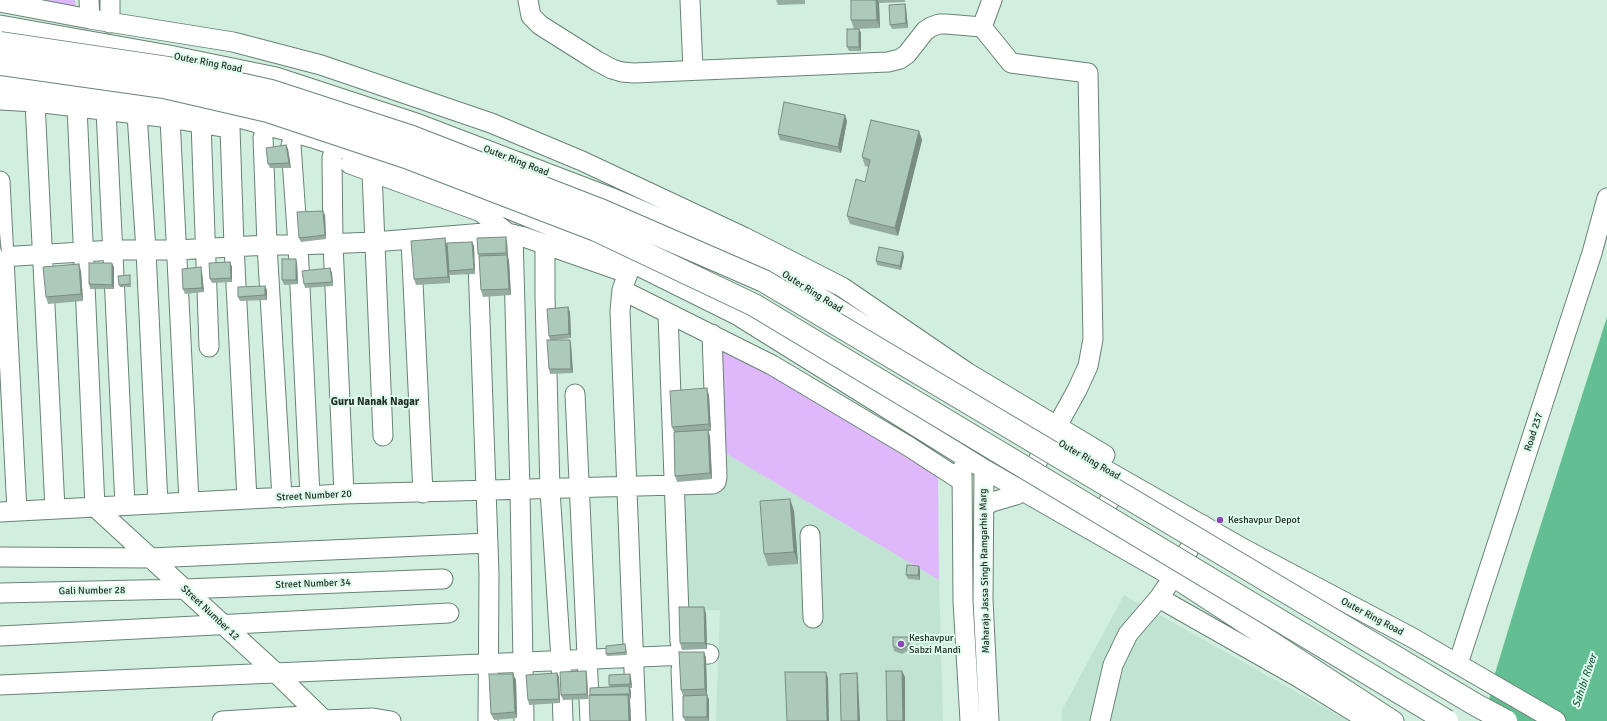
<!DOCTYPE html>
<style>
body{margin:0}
canvas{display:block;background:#d1eede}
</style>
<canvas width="1607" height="721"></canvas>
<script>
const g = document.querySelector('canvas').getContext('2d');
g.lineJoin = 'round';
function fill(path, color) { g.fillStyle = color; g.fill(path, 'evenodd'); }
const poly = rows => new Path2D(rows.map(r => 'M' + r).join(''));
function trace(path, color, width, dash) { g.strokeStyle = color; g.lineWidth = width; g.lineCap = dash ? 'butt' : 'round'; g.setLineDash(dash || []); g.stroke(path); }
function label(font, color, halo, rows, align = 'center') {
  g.font = font + ' Signika,sans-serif'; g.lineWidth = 4; g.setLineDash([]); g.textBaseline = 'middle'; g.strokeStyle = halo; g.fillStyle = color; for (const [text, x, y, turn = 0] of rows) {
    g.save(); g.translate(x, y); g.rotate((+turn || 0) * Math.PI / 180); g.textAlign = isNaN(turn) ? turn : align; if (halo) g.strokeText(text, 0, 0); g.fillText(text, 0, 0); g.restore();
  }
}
fill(poly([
 [720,450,939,580,943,721,716,721,720,610,680,611,676,487],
 [1124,595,1348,721,1062,721,1062,710]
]), '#c0e4d1');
fill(poly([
 [36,0,75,0,76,8],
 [720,341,938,474,939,580,720,450]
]), '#dfb8fb');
fill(poly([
 [1607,317,1607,721,1485,721,1493,680,1527,568]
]), '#63be94');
const minor = poly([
 [89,0,90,19],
 [110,0,110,23],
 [528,0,531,16,540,25,597,61,612,69,622,72,634,73,888,62,900,59,907,54,925,31,931,27,939,24,946,24,982,27,1011,63,1088,73,1093,339,1088,366,1077,390,1021,491,1016,495,992,502,984,506],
 [690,0,693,70],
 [0,2,90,19,233,42,321,65,491,123,582,161,744,237,842,287,968,373,1105,455],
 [0,25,169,55,276,77,419,124,610,197,769,265,975,395,1050,438,1246,550,1411,637,1556,721],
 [982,27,992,0],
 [0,81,199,107,313,138,437,180,592,243,737,315,984,469,1173,577,1394,721],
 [0,100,35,102,170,118,228,128],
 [35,102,55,509],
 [77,107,95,507],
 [106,110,125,505],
 [137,114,146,251,158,504],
 [170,118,189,502],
 [201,122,209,347],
 [230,128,234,246,247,499],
 [263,137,267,245,282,498],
 [291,145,298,245,310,496],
 [332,157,333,244,344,494],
 [350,164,481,212,506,232],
 [372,172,383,436],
 [0,181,17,511],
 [477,234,489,574,488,721],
 [513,234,520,491,524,721],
 [411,240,423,493],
 [545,244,545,297,550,490,561,660,563,721],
 [0,257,114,250,177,250,267,245,298,245,374,242,497,232,521,236,627,273],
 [632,262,622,290,620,311,636,721],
 [622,290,772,365,908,446,962,481],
 [668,314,680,642],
 [575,394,590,721],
 [962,469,963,601,970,721],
 [984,469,983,600,989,721],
 [95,507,276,673,325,721],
 [0,512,344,494,713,484,716,482,717,477,712,334],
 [1203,525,1173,577,1159,598,1298,677,1369,721],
 [1093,526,1123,480],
 [810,535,813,618],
 [0,557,150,558,488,543],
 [0,593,184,589,443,579],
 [0,636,449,613],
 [1458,664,1592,253,1607,198],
 [681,669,683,721],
 [0,685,709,654],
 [324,720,373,718,391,721],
 [222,721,319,715],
 [1100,721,1113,665,1128,634,1159,598]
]);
trace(minor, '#688375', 21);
trace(minor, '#fff', 19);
const majorBridge = poly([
 [0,43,168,68,271,91,412,137,603,211,764,281,1476,705,1506,721],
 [0,64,164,87,268,111,406,157,596,230,754,305,1447,721]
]);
trace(majorBridge, '#688375', 24, []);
trace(majorBridge, '#fff', 22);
fill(poly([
 [776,0,805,0,805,4,778,5],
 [851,0,905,0,905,2,879,3,880,28,854,29,851,20],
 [905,4,906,8,908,28,892,29,890,25],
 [859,29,861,33,861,51,849,51,847,47],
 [847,121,841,153,780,140,778,134],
 [919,131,922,140,898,236,850,224,847,216,865,182,869,167,865,166,862,157],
 [286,145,288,149,291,168,270,168,268,164],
 [325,215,326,239,301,242,299,238],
 [507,241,508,257,509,261,511,295,483,297,481,290,479,257,478,254],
 [472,242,474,246,475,274,450,275,449,272,450,283,416,285,414,279,447,245],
 [904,256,901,270,877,265,876,261],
 [230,262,232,267,232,282,212,283,210,279],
 [297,263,298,284,284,285,282,280],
 [114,267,114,289,90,289,89,284],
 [330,268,332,273,333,286,305,288,304,284],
 [81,271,83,301,48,304,46,297],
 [202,272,204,292,185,294,183,289],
 [130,277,131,287,120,287,119,285],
 [267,290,267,300,240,301,238,297],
 [570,312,571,338,555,340,571,344,573,373,550,374,549,369,550,340,549,336],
 [709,395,711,431,708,431,710,437,712,479,677,482,675,476,674,432,672,427],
 [790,499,794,511,798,564,768,566,764,554],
 [920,570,920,580,908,579,906,575],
 [706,613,707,649,682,650,680,643],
 [910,641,909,650,902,654,894,651,893,646],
 [626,647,627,655,607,656,606,654],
 [704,652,706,658,707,696,709,700,709,721,685,721,683,717,683,696,681,690],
 [586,671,587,675,588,699,563,700,561,695],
 [557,673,559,677,560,703,529,705,528,700],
 [513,674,516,680,517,718,494,720,491,714],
 [631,678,632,688,630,688,631,691,631,699,630,699,630,701,631,721,590,721,610,687,609,685]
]), '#95ada0');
fill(poly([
 [876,0,878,0,879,3,880,28,877,20],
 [905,4,906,8,908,28,906,23],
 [859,29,861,33,861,51,859,47],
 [845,115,847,121,841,153,838,147],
 [919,131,922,140,898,236,895,228],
 [286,145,288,149,291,168,289,163],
 [323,211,325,215,326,239,325,235],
 [0,233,2,253,0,248],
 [506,237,507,241,508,257,509,261,511,295,509,289],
 [445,238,447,245,450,283,448,277],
 [472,242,474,246,475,274,474,269],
 [903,252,904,256,901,270,900,266],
 [296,259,297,263,298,284,296,280],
 [230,262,232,267,232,282,231,278],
 [112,263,114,267,114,289,112,285],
 [79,264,81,271,83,301,81,294],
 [201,267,202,272,204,292,202,288],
 [330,268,332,273,333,286,332,282],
 [265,286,267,290,267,300,265,295],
 [568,307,570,312,571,338,569,334],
 [570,340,571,344,573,373,571,369],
 [707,388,709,395,711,431,709,424],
 [708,430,710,437,712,479,710,473],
 [790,499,794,511,798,564,794,552],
 [919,566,920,570,920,580,918,575],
 [704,607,706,613,707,649,705,643],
 [908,637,910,641,909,650,908,646],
 [704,652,706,658,707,696,705,689],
 [586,671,587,675,588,699,587,694],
 [902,671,905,677,905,721,903,721],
 [826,672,828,678,829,721,827,721],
 [557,673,559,677,560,703,559,699],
 [857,673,858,678,860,721,858,721],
 [513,674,516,680,517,718,515,712],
 [630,674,631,678,632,688,630,684],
 [629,686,631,691,631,699,630,695],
 [628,694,630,701,631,721,629,721],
 [707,695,709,700,709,721,707,717]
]), '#798d82');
const building = poly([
 [851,0,876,0,877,20,851,20,851,0],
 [905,4,906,23,890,25,889,5,905,4],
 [847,29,859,29,859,47,847,47,847,29],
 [784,102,845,115,838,147,778,134,784,102],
 [871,120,919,131,895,228,847,216,856,179,865,182,870,160,862,157,871,120],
 [286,145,289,163,268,164,266,148,286,145],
 [323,211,325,235,299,238,297,212,323,211],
 [506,237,506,253,478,254,477,238,506,237],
 [445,238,448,277,414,279,411,241,445,238],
 [472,242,474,269,449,271,447,243,472,242],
 [879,247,903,252,900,266,876,261,879,247],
 [507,255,509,289,481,290,479,256,507,255],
 [282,259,296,259,296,280,282,280,282,259],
 [230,262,231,278,210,279,209,263,230,262],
 [89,263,112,263,112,285,89,284,89,263],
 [79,264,81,294,46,297,43,267,79,264],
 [201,267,202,288,183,289,182,269,201,267],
 [330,268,332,282,304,284,302,271,330,268],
 [130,275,130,284,119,285,118,276,130,275],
 [265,286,265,295,238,297,238,287,265,286],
 [568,307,569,334,549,336,547,309,568,307],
 [547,340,570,340,571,369,549,369,547,340],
 [707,388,709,424,672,427,670,391,707,388],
 [708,430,710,473,675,476,674,432,708,430],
 [790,499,794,552,764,554,760,501,790,499],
 [907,565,919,566,918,575,906,575,907,565],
 [679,607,704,607,705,643,680,643,679,607],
 [893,637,908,637,908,646,901,650,893,646,893,637],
 [625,644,626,652,606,654,606,646,625,644],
 [679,652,704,652,705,689,681,690,679,652],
 [586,671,587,694,561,695,560,672,586,671],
 [886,671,902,671,903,721,887,721,886,671],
 [785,672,826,672,827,721,787,721,785,672],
 [557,673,559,699,528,700,526,675,557,673],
 [857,673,858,721,841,721,840,674,857,673],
 [489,674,513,674,515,712,491,714,489,674],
 [630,674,630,684,609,685,609,675,630,674],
 [629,686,630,695,590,695,590,688,629,686],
 [628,694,629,721,590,721,589,695,628,694],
 [707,695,707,717,683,717,683,696,707,695]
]);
fill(building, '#adc9ba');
trace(building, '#798d82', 1);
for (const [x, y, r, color] of [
 [1220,520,4,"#8d44b7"],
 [901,644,4,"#8d44b7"]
]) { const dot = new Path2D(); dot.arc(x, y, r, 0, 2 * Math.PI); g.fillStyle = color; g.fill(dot); trace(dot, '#defcec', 1.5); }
label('10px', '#212c26', '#defcec', [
 ["Outer Ring Road",208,63,11],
 ["Outer Ring Road",516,161,21],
 ["Outer Ring Road",812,292,32],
 ["Road 237",1534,432,-72],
 ["Outer Ring Road",1089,460,30],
 ["Street Number 20",314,496,-3],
 ["Maharaja Jassa Singh Ramgarhia Marg",985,571,-91],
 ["Street Number 34",313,584,-2],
 ["Gali Number 28",92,591,-1],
 ["Street Number 12",210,613,43],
 ["Outer Ring Road",1372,617,28]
]);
label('10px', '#212c26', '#defcec', [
 ["Keshavpur Depot",1228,520],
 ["Keshavpur",909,638],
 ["Sabzi Mandi",909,650]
], 'left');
label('bold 11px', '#212c26', '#defcec', [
 ["Guru Nanak Nagar",375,402]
]);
label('italic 11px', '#206347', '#defcec', [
 ["Sahibi River",1585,681,-71]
]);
</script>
